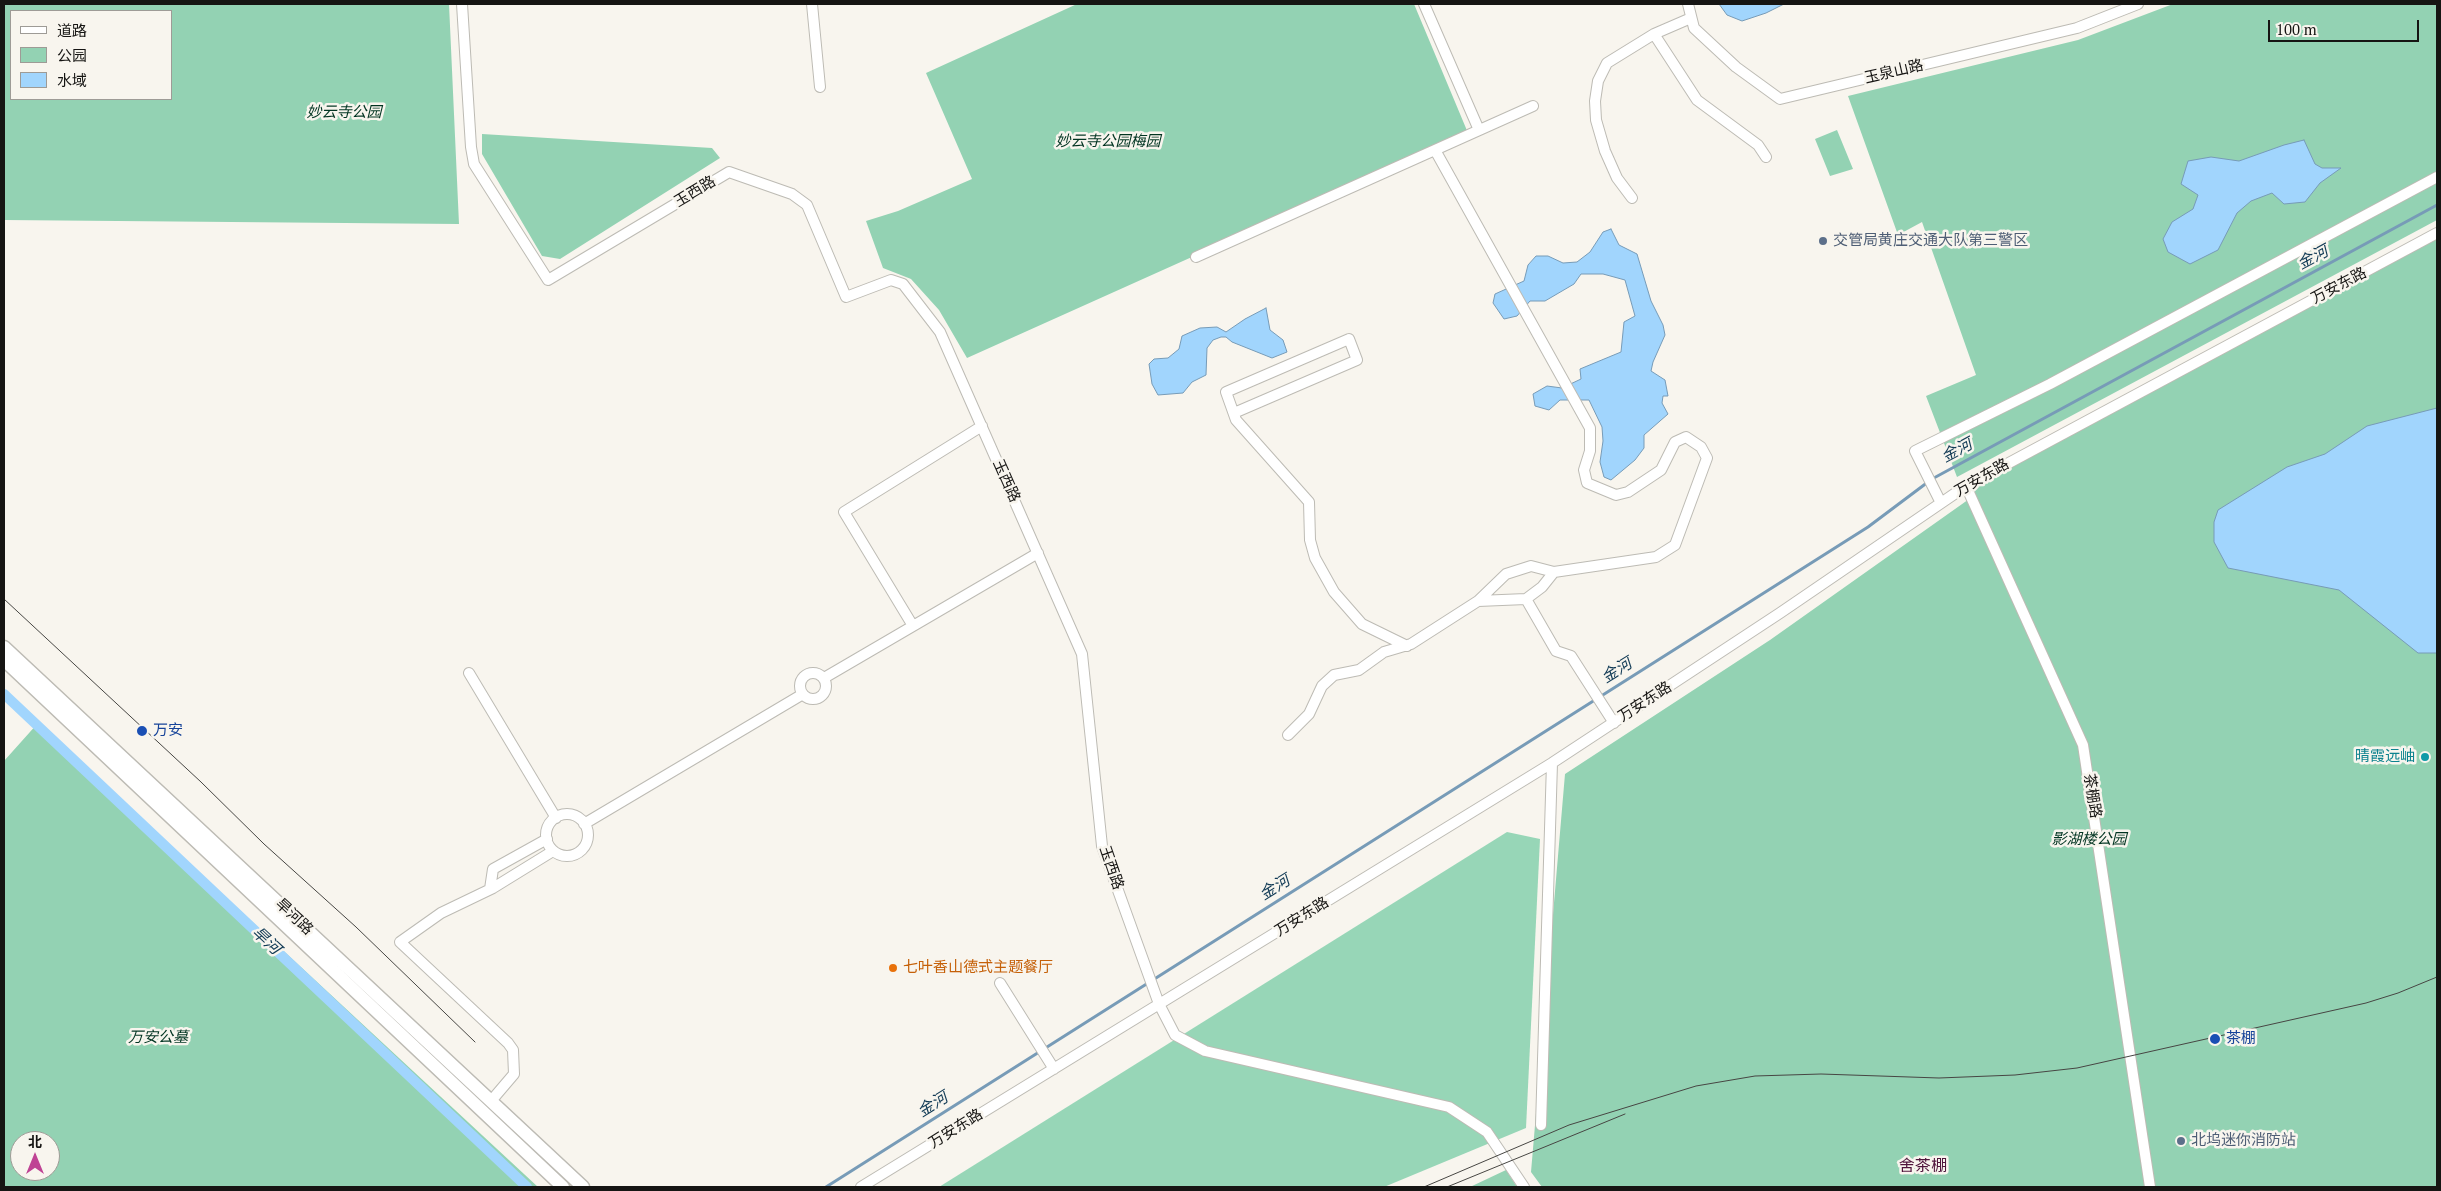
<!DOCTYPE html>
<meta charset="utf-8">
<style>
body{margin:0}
#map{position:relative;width:2441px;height:1191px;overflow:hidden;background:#f8f5ee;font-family:"PT Serif","Noto Sans SC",serif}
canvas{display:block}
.frame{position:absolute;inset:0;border:5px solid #161513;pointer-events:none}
.legend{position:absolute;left:10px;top:10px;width:162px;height:90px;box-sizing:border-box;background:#f8f5ee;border:1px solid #9e9b96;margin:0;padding:6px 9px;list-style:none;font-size:15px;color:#161513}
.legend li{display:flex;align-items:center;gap:10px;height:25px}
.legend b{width:25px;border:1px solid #9e9b96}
.north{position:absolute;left:10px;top:1131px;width:50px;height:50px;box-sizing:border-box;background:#f8f5ee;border:1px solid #9e9b96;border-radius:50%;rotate:0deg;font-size:14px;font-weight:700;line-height:20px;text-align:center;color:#161513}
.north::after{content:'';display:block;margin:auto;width:18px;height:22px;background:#bf4394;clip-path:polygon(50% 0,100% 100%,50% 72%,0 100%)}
.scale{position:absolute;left:2268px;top:20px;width:151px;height:22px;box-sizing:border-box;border:2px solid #161513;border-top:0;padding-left:6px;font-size:15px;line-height:18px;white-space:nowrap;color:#161513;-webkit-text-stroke:4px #f8f5ee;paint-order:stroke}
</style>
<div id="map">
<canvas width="2441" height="1191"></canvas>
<div class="frame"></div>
<ul class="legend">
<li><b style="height:6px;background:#fff"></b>道路</li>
<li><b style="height:14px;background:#93d2b3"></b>公园</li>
<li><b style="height:14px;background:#a1d5fd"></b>水域</li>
</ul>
<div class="north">北</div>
<div class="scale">100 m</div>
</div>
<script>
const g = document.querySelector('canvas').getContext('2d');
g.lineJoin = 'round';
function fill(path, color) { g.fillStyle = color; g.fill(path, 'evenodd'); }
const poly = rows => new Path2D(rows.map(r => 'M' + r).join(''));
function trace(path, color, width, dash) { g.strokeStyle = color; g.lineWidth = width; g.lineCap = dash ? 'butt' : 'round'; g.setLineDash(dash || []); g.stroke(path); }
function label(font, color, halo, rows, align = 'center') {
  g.font = font + ' "PT Serif","Noto Sans SC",serif'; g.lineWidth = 5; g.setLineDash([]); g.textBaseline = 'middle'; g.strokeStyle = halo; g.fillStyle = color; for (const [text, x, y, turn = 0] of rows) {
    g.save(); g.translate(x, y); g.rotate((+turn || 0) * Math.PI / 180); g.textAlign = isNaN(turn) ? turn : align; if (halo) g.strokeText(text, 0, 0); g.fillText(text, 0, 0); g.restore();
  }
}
fill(poly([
 [4,4,449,4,459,224,4,220],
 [171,11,171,99,11,99,11,11],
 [1077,4,1414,4,1468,133,967,358,939,310,911,279,883,268,866,221,898,211,972,179,926,73],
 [2173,4,2437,4,2437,220,1957,477,1926,396,1976,375,1922,222,1898,235,1848,96,2078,40],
 [1837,130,1853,169,1830,176,1815,139],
 [482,134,712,148,720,158,560,259,542,256,482,154],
 [2437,239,2437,1187,1542,1187,1531,1172,1565,774,1770,640,1972,497,1971,491,1974,486],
 [38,723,538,1187,4,1187,4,761],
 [20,1141,50,1141,50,1171,20,1171],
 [1506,1170,1517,1187,1470,1187]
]), '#93d2b3');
fill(poly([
 [1507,832,1540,839,1526,1128,1384,1187,939,1187]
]), '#97d6b7');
const water = poly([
 [1719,4,1784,4,1766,13,1742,21,1727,15,1719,4],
 [2304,140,2315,164,2322,168,2341,168,2320,183,2305,202,2284,204,2272,193,2251,201,2237,213,2218,250,2190,264,2168,252,2163,239,2172,222,2193,209,2198,195,2181,184,2188,161,2211,157,2239,161,2284,145,2304,140],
 [1611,229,1619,245,1637,254,1651,301,1663,325,1665,335,1653,362,1651,371,1665,380,1668,396,1663,396,1662,403,1668,414,1644,435,1644,448,1635,460,1611,480,1604,477,1600,462,1603,441,1602,427,1589,400,1560,400,1549,410,1535,406,1533,394,1547,386,1562,388,1581,379,1580,369,1621,352,1624,322,1635,316,1625,280,1603,274,1581,274,1574,284,1545,301,1530,301,1517,316,1504,319,1493,303,1495,294,1524,281,1528,265,1536,256,1548,256,1563,263,1577,262,1590,252,1603,232,1611,229],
 [1266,308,1270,330,1283,340,1287,352,1272,358,1232,342,1226,337,1221,337,1213,340,1207,348,1206,375,1192,382,1183,393,1158,395,1152,384,1149,364,1154,359,1168,358,1179,349,1182,336,1200,328,1217,327,1226,332,1245,319,1266,308],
 [2437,408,2437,653,2418,653,2339,590,2228,568,2214,542,2214,522,2218,510,2287,467,2325,454,2367,426,2437,408]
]);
fill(water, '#a1d5fd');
trace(water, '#779bb7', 1);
trace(poly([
 [826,1187,1868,527,1932,479,2437,205]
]), '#779bb7', 3);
trace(poly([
 [4,694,527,1187]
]), '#a1d5fd', 10);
const minor = poly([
 [462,4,471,147,474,164,548,280,729,172,792,194,807,205,846,297,891,280,903,284,940,332,1082,654,1102,846,1159,1004,1175,1035,1205,1051,1449,1107,1487,1132,1524,1187],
 [812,4,820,87],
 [1424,4,1479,130],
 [1688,4,1694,28,1736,67,1780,99,2077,28,2138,4],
 [1654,34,1697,100,1758,145,1766,157],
 [1435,150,1590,428,1590,451,1584,470,1587,483,1616,495,1628,492,1661,470,1675,442,1686,437,1701,447,1707,458,1675,545,1656,557,1554,572],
 [1632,198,1617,178,1605,151,1596,120,1595,101,1598,81,1607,63,1654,34,1691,18],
 [1196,257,1533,106],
 [1234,413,1357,360,1349,339,1226,392,1236,420,1309,502,1310,540,1315,558,1334,592,1362,624,1407,646],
 [1966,486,2083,745,2150,1187],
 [1941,503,1915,451,2050,384,2437,177],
 [1526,599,1478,601,1506,574,1531,566,1554,572,1542,587,1526,599,1556,651,1571,656,1614,723],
 [913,626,844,512,982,426],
 '800 686a13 13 0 1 1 26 0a13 13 0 1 1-26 0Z',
 [469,673,556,818],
 [824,678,1038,553],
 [1288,735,1309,714,1322,686,1334,675,1359,670,1384,652,1411,644,1478,601],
 '546 835a21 21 0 1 1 42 0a21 21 0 1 1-42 0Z',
 [584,824,803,694],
 [490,889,493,869,547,839],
 [1000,983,1054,1069],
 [491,1101,514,1074,513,1050,508,1043,400,942,441,913,493,888,553,851],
 [1541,1125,1552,763],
 [861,1187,1552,763,1780,613,1966,486,2437,233]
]);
const major = poly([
 [4,647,583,1187],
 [4,660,563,1187]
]);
trace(minor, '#bdbbb4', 12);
trace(major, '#bdbbb4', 15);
trace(minor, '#fff', 10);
trace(major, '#fff', 12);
trace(poly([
 [4,599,201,782,264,844,356,927,475,1042],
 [1424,1187,1569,1125,1696,1086,1755,1076,1821,1074,1939,1078,2015,1075,2077,1068,2366,1003,2398,993,2437,977],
 [1447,1187,1625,1114]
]), '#474643', 1);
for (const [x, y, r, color] of [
 [1823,241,5,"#5c6f8a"],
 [142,731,6,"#1a4fb4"],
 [2425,757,5,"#0f9aa8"],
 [893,968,5,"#e8710a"],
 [2215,1039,6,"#1a4fb4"],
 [2181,1141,5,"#5c6f8a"]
]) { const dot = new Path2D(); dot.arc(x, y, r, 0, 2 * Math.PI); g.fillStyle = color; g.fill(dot); trace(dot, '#f8f5ee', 2); }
label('15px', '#161513', '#f8f5ee', [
 ["玉泉山路",1894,72,-13],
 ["玉西路",695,192,-31],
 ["万安东路",2339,286,-28],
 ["万安东路",1982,478,-30],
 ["玉西路",1006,481,66],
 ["万安东路",1645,702,-33],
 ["茶棚路",2092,796,81],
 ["玉西路",1111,868,71],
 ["旱河路",294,917,43],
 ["万安东路",1302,917,-32],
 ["万安东路",956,1129,-32]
]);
label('italic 15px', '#003421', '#f8f5ee', [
 ["妙云寺公园",344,113],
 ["妙云寺公园梅园",1108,142],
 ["影湖楼公园",2089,840],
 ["万安公墓",158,1038]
]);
label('15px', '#4e5e75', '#f8f5ee', [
 ["交管局黄庄交通大队第三警区",1833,241],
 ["北坞迷你消防站",2191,1141]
], 'left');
label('15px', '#164399', '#f8f5ee', [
 ["万安",153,731],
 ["茶棚",2226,1039]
], 'left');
label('15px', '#0d838f', '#f8f5ee', [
 ["晴霞远岫",2415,757]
], 'right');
label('15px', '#c56008', '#f8f5ee', [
 ["七叶香山德式主题餐厅",903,968]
], 'left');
label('italic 16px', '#113a55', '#f8f5ee', [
 ["金河",2313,258,-28],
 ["金河",1957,451,-28],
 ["金河",1617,671,-32],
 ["金河",1275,888,-32],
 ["旱河",266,941,43],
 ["金河",933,1105,-32]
]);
label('16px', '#4f143b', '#f8f5ee', [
 ["舍茶棚",1923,1166]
]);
</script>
